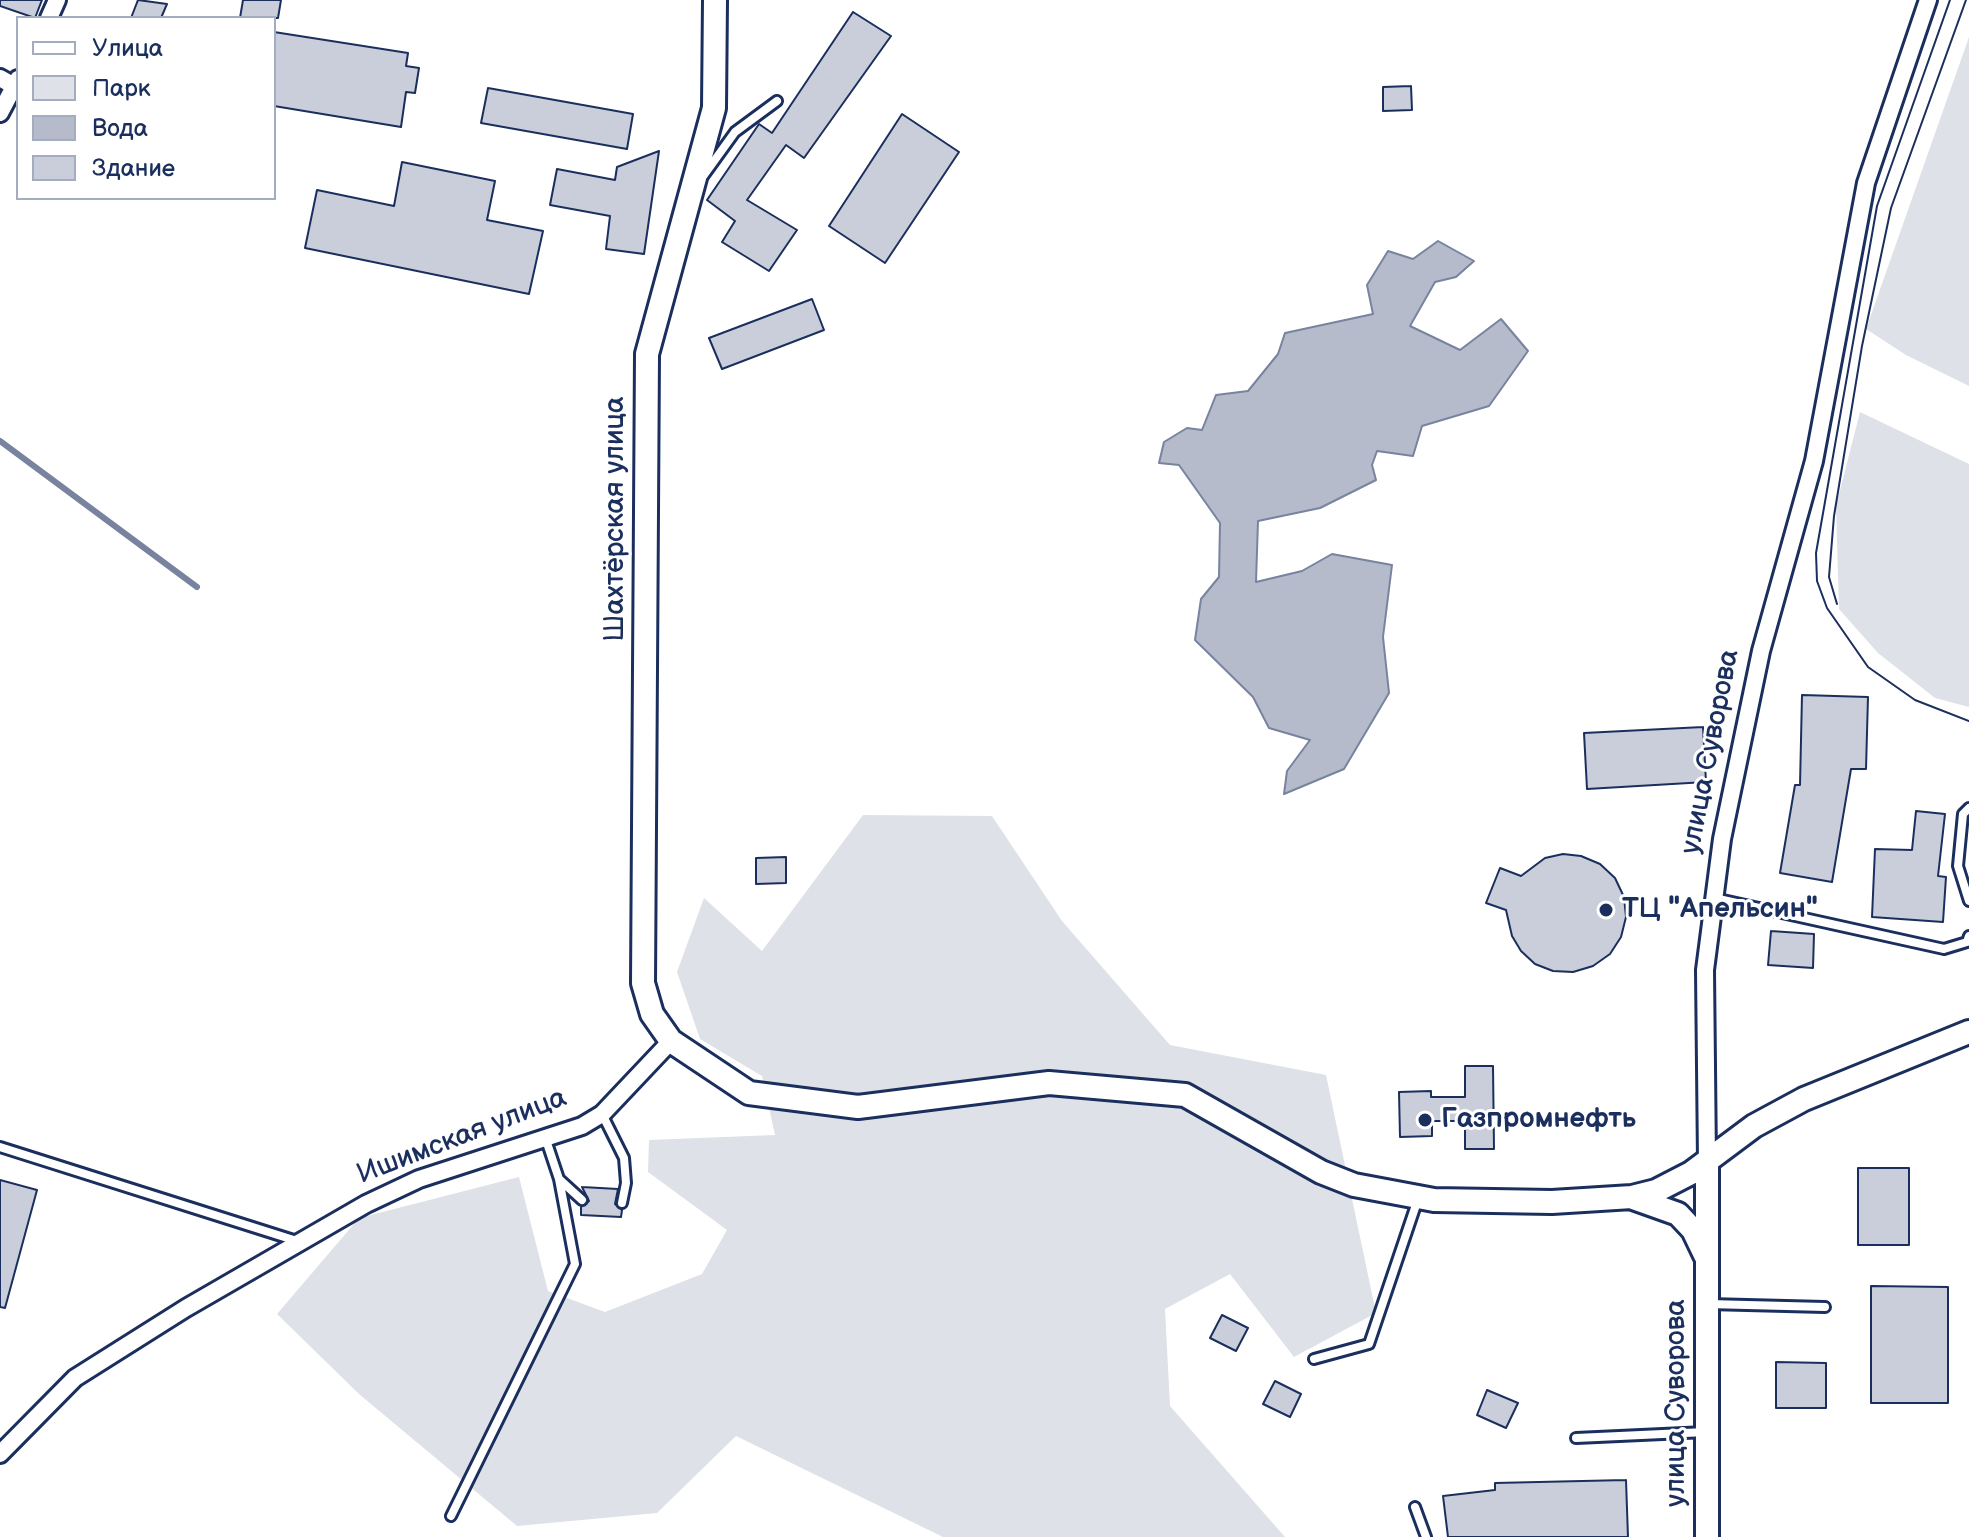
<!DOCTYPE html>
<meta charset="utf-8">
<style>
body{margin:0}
#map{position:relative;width:1969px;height:1537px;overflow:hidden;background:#fff;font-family:"Balsamiq Sans",sans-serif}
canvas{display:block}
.legend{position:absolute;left:16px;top:16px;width:260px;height:184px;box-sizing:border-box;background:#fff;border:2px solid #a4acbf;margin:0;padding:10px 14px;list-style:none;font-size:24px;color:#1b2f5e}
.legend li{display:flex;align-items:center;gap:16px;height:40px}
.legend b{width:40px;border:2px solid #a4acbf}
</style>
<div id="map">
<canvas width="1969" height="1537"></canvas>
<ul class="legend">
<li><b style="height:10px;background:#fff"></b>Улица</li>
<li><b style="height:22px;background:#dee1e7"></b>Парк</li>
<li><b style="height:22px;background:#b5bbca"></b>Вода</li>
<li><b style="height:22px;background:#caceda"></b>Здание</li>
</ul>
</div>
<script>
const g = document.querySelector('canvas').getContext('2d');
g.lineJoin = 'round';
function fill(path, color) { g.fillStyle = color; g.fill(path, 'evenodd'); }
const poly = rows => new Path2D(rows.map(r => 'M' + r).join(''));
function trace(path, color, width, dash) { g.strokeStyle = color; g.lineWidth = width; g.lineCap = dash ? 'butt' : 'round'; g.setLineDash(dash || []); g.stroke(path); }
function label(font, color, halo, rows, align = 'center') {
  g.font = font + ' "Balsamiq Sans",sans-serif'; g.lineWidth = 6; g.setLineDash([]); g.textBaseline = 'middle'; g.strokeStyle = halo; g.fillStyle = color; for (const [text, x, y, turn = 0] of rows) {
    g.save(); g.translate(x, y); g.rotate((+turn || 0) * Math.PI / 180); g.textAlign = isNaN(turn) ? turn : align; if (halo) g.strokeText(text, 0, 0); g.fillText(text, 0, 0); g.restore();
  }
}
fill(poly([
 [1969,37,1969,386,1906,355,1866,329],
 [1860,412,1969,464,1969,707,1935,698,1878,653,1839,609,1836,506],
 [863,815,992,816,1062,921,1170,1045,1326,1075,1376,1313,1294,1357,1230,1274,1165,1309,1170,1406,1285,1537,943,1537,736,1436,657,1513,517,1526,359,1394,277,1314,359,1218,519,1177,548,1291,605,1312,702,1274,727,1230,648,1172,649,1140,775,1135,762,1076,700,1039,677,972,704,898,762,951]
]), '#dee1e7');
const water = poly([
 [1438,241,1474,261,1456,277,1435,282,1410,326,1460,350,1501,319,1528,351,1489,406,1422,426,1413,456,1377,451,1372,465,1376,480,1320,508,1258,521,1256,582,1302,571,1332,554,1392,565,1383,637,1389,693,1344,769,1284,794,1287,771,1310,740,1269,728,1253,697,1195,640,1201,599,1219,577,1220,523,1179,465,1159,463,1164,442,1187,428,1202,430,1216,395,1248,391,1278,354,1285,333,1373,314,1367,285,1388,251,1413,259,1438,241]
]);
fill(water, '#b5bbca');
trace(water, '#77839f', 2);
trace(poly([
 [0,441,197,587]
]), '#77839f', 6);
const building = poly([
 [0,0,42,0,35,18,0,6,0,0],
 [138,0,167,4,161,18,131,18,138,0],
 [243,0,281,0,278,18,240,18,243,0],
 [853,12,891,36,804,158,786,145,747,200,797,230,769,271,722,242,735,221,707,200,759,124,772,133,853,12],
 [274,32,408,53,406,66,419,68,415,93,406,92,401,127,274,106,274,32],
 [1411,86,1412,110,1383,111,1383,87,1411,86],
 [488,88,633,114,627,149,481,123,488,88],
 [902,114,959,152,885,263,829,226,902,114],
 [659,151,644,254,606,249,610,216,550,205,557,169,615,180,617,167,659,151],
 [402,162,495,181,487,220,543,231,529,294,305,248,317,190,394,206,402,162],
 [812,299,824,330,722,369,709,338,812,299],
 [1802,695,1868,697,1866,769,1851,769,1832,882,1780,873,1795,785,1800,785,1802,695],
 [1703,727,1706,782,1587,789,1584,733,1703,727],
 [1916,811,1945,814,1938,876,1946,877,1943,922,1872,917,1875,849,1912,850,1916,811],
 [1563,854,1581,856,1600,864,1615,878,1624,897,1626,917,1621,937,1610,954,1593,966,1573,972,1553,971,1535,964,1521,951,1512,936,1506,910,1486,903,1500,868,1521,876,1545,858,1563,854],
 [786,857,786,883,756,884,756,858,786,857],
 [1771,931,1814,934,1813,968,1768,965,1771,931],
 [1465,1066,1493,1066,1494,1149,1465,1149,1465,1121,1432,1121,1432,1136,1400,1137,1399,1092,1431,1091,1431,1097,1465,1097,1465,1066],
 [1858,1168,1909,1168,1909,1245,1858,1245,1858,1168],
 [0,1180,37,1190,5,1308,0,1307,0,1180],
 [582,1187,618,1189,615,1204,622,1210,621,1217,581,1215,581,1207,589,1201,582,1187],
 [1871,1286,1948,1287,1948,1403,1871,1403,1871,1286],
 [1222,1315,1248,1328,1236,1351,1210,1338,1222,1315],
 [1776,1362,1826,1363,1826,1408,1776,1408,1776,1362],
 [1275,1381,1301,1394,1290,1417,1263,1404,1275,1381],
 [1487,1390,1518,1403,1506,1428,1477,1415,1487,1390],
 [1626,1480,1628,1537,1448,1537,1443,1496,1495,1490,1495,1483,1626,1480]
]);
fill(building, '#caceda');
trace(building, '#1b2f5e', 2);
const service = poly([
 [704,175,735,132,777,101],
 [1969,808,1963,814,1958,866,1969,901],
 [1714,898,1944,949,1967,942,1969,936],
 [602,1114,624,1158,626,1183,622,1203],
 [545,1137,559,1179,582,1200],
 [0,1147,300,1242],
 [1708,1304,1825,1307],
 [1314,1359,1369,1344,1418,1199],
 [1576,1438,1706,1432],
 [1415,1507,1426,1537],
 [451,1516,575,1264,559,1179]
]);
const minor = poly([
 [49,18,57,0],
 [0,78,14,86],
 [0,113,18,79],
 [1707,1162,1705,970,1722,839,1761,651,1814,461,1866,183,1928,0],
 [0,1454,75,1378,186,1308,366,1204,419,1179,582,1126,602,1114,671,1041]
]);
const secondary = poly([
 [715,0,714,108,647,354,643,983,652,1014,671,1041,749,1093,858,1107,1049,1083,1185,1095,1321,1172,1354,1185,1434,1200,1552,1202,1632,1197,1656,1191,1691,1173,1754,1126,1804,1099,1969,1032],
 [1707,1162,1707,1537],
 [1633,1198,1678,1214,1693,1230,1705,1255]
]);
trace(service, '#1b2f5e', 14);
trace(minor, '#1b2f5e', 22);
trace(secondary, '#1b2f5e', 28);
trace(service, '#fff', 8);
trace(minor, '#fff', 16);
trace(secondary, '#fff', 22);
trace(poly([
 [1950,0,1877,206,1816,553,1817,581,1827,608,1868,667,1915,700,1969,721],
 [1837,604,1829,577,1834,516,1862,346,1891,208,1966,0]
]), '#1b2f5e', 2);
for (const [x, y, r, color] of [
 [1606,910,8,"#1b2f5e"],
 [1425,1120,8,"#1b2f5e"]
]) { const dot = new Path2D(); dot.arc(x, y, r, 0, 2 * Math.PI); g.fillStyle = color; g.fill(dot); trace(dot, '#fff', 3); }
label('28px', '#1b2f5e', '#fff', [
 ["Шахтёрская улица",616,519,-90],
 ["улица Суворова",1711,752,-79],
 ["Ишимская улица",462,1137,-21],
 ["улица Суворова",1677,1403,-90]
]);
label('bold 28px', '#1b2f5e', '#fff', [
 ["ТЦ \"Апельсин\"",1622,910],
 ["Газпромнефть",1441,1120]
], 'left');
</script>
